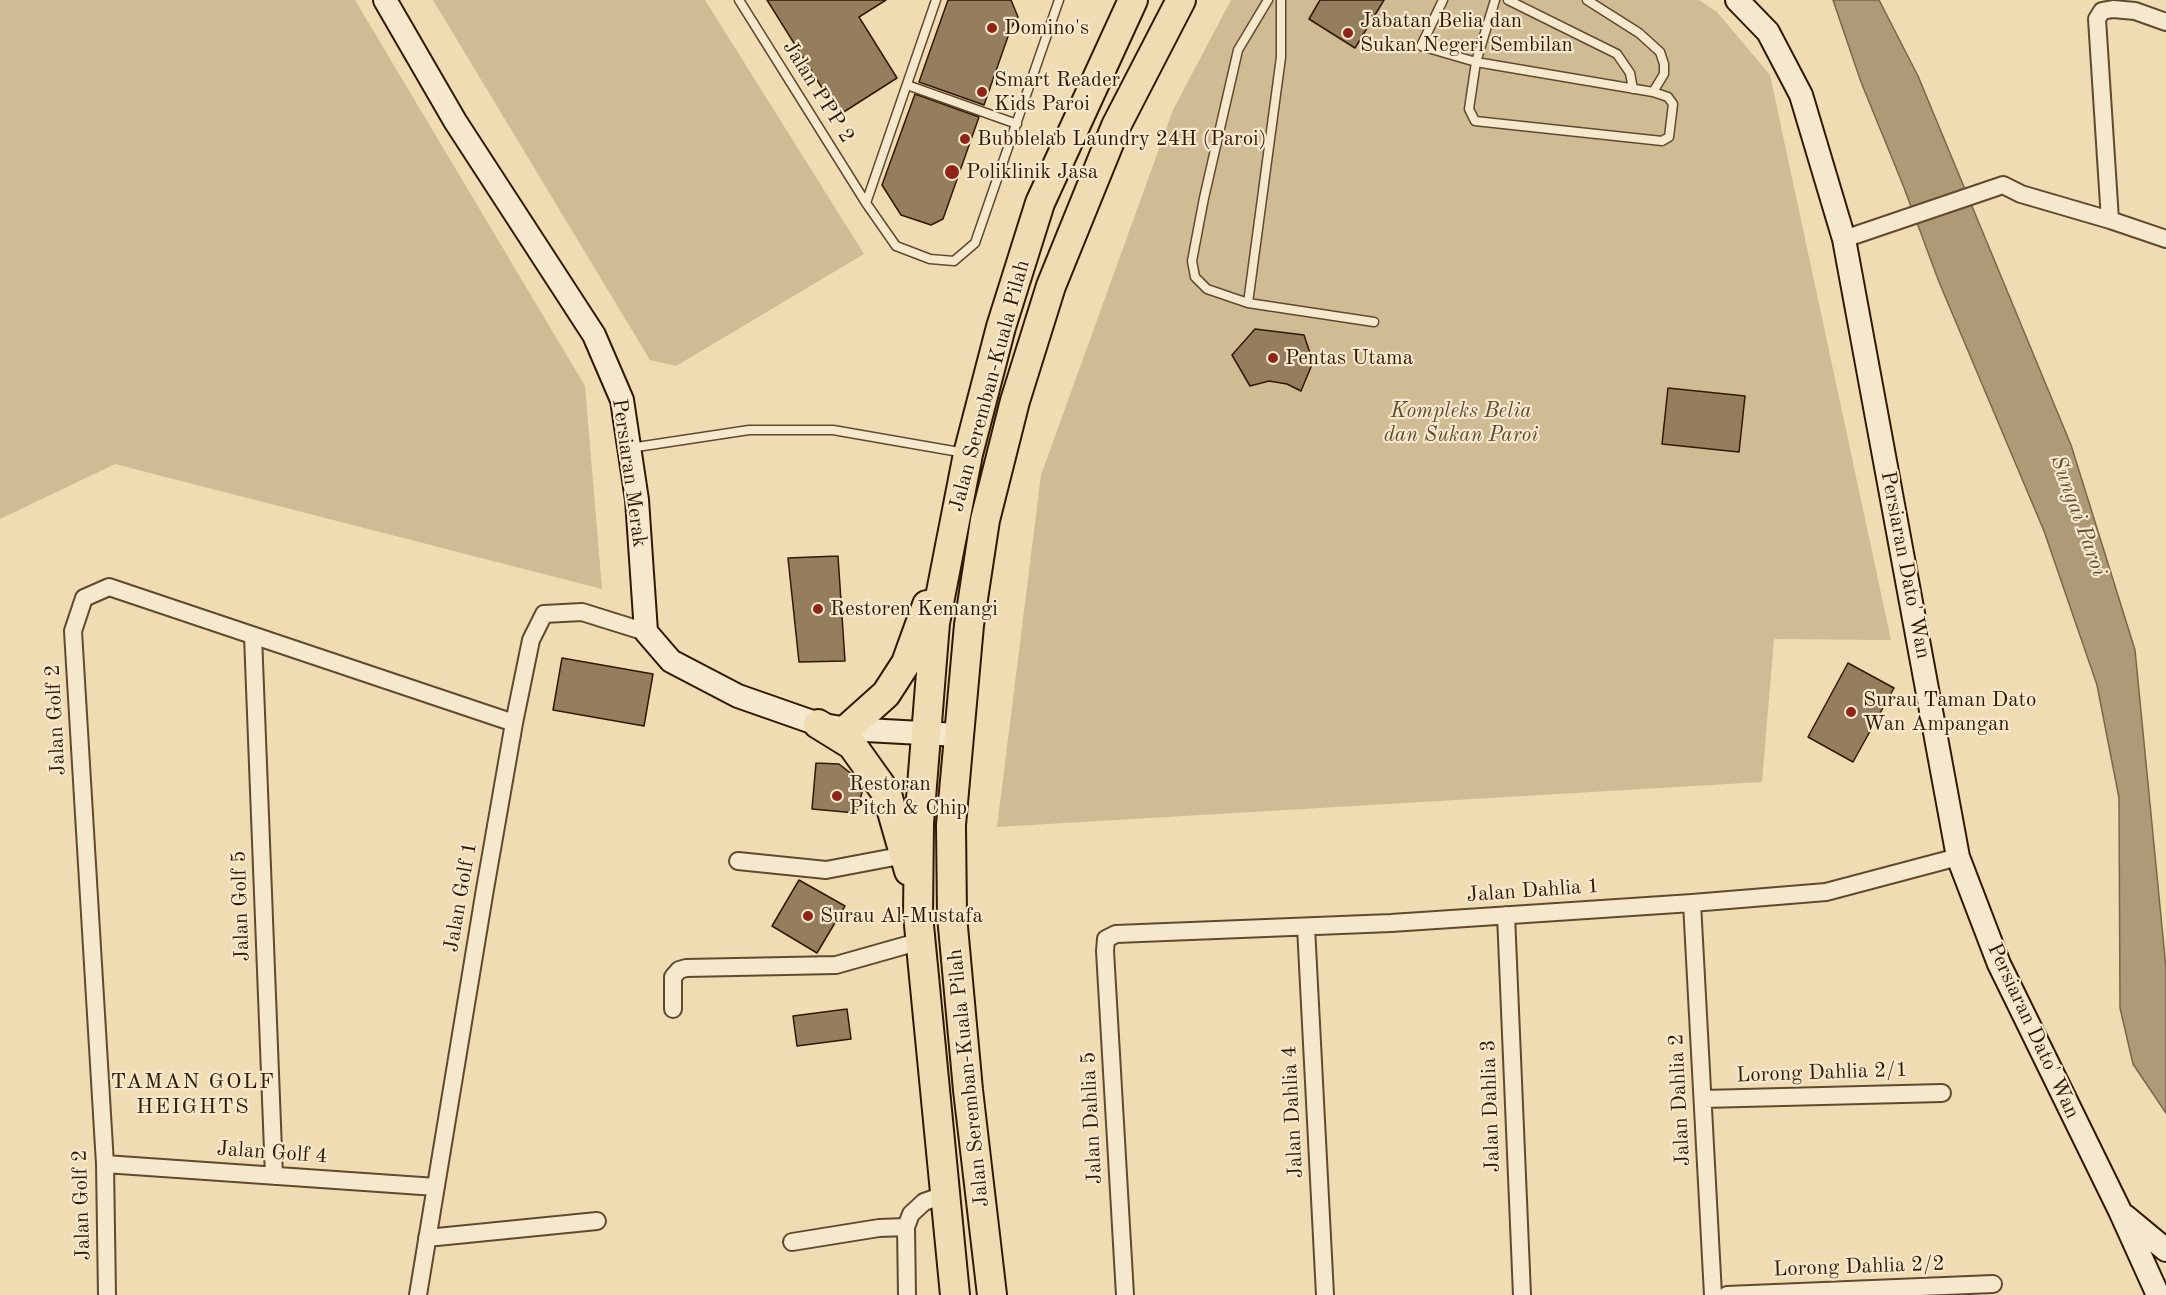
<!DOCTYPE html>
<style>
body{margin:0}
canvas{display:block;background:#efdcb2}
</style>
<canvas width="2166" height="1295"></canvas>
<script>
const g = document.querySelector('canvas').getContext('2d');
g.lineJoin = 'round';
function fill(path, color) { g.fillStyle = color; g.fill(path, 'evenodd'); }
const poly = rows => new Path2D(rows.map(r => 'M' + r).join(''));
function trace(path, color, width, dash) { g.strokeStyle = color; g.lineWidth = width; g.lineCap = dash ? 'butt' : 'round'; g.setLineDash(dash || []); g.stroke(path); }
function label(font, color, halo, rows, align = 'center') {
  g.font = font + ' "Old Standard TT",serif'; g.lineWidth = 4.5; g.setLineDash([]); g.textBaseline = 'middle'; g.strokeStyle = halo; g.fillStyle = color; for (const [text, x, y, turn = 0] of rows) {
    g.save(); g.translate(x, y); g.rotate((+turn || 0) * Math.PI / 180); g.textAlign = isNaN(turn) ? turn : align; if (halo) g.strokeText(text, 0, 0); g.fillText(text, 0, 0); g.restore();
  }
}
fill(poly([
 [0,0,355,0,585,386,602,589,115,464,0,519],
 [433,0,705,0,864,254,676,366,650,360],
 [1231,0,1699,0,1717,12,1770,75,1891,640,1774,639,1762,782,997,827,1041,475,1173,110]
]), '#cfbb94');
const water = poly([
 [1833,0,1879,0,1918,76,2071,445,2135,650,2166,968,2166,1113,2133,1064,2120,1008,2119,798,2097,685,2044,531,1939,282,1903,185,1861,82,1833,0]
]);
fill(water, '#ae9a76');
trace(water, '#7c6647', 1.5);
const building = poly([
 [767,0,886,0,859,17,897,78,839,115,767,0],
 [948,0,1011,0,1018,17,1011,28,984,105,919,82,948,0],
 [1320,0,1384,0,1355,48,1309,19,1320,0],
 [915,94,979,117,943,219,931,225,901,215,882,185,915,94],
 [1255,329,1304,335,1313,362,1301,391,1287,384,1269,381,1250,386,1232,355,1255,329],
 [1668,388,1745,396,1739,452,1662,444,1668,388],
 [838,556,845,661,799,662,788,558,838,556],
 [562,658,653,674,644,726,553,710,562,658],
 [1848,663,1894,688,1853,762,1808,737,1848,663],
 [816,763,839,764,853,775,863,789,856,813,812,809,816,763],
 [799,880,845,906,817,953,772,926,799,880],
 [847,1009,851,1039,797,1046,793,1016,847,1009]
]);
fill(building, '#947e5d');
trace(building, '#311901', 1.5);
const lane = poly([
 [739,0,866,203,896,246,930,259,954,261,975,243,1059,0],
 [1268,0,1238,50,1204,198,1192,261,1195,277,1207,289,1248,303,1374,322],
 [1443,0,1421,46,1476,62,1653,92,1668,97,1673,104,1669,137,1662,141,1475,121,1469,109,1476,62,1495,0],
 [1508,0,1617,54,1630,73,1633,89],
 [1587,0,1639,33,1660,52,1664,64,1664,74,1653,92],
 [907,85,1017,124],
 [866,203,936,0],
 [1248,303,1281,57,1281,0],
 [630,448,749,430,833,430,965,453]
]);
const street = poly([
 [2110,220,2097,19,2102,11,2113,9,2135,11,2166,22],
 [1844,239,2003,185,2021,194,2110,220,2166,239],
 [253,636,274,1176],
 [738,861,826,870,905,855],
 [1692,903,1713,1295],
 [1506,915,1522,1295],
 [1306,927,1325,1295],
 [673,1009,673,977,679,970,686,968,836,965,921,941],
 [1703,1099,1942,1093],
 [105,1164,436,1187],
 [427,1238,597,1221],
 [792,1242,879,1228,906,1227],
 [107,1295,105,1164,73,631,84,598,109,587,514,723],
 [418,1295,485,889,514,723,531,640,544,614,582,612,646,632],
 [907,1295,906,1227,911,1214,924,1202,946,1194],
 [1125,1295,1105,951,1106,939,1116,934,1391,923,1692,903,1826,892,1958,857],
 [1727,1295,1993,1284]
]);
const secondary = poly([
 [385,0,455,121,594,335,622,400,637,500,646,632,671,661,738,696,818,724,847,729,959,735],
 [1737,0,1768,32,1801,95,1844,239,1958,857,1999,964,2120,1211,2158,1295],
 [2125,1216,2166,1250]
]);
const highway = poly([
 [818,724,852,745,887,794,909,871],
 [847,729,886,694,906,663,927,605],
 [955,1295,918,915,919,823,935,623,968,454,1001,327,1040,203,1133,0],
 [992,1295,968,1090,952,916,951,825,969,625,985,520,1015,401,1051,286,1116,126,1181,0]
]);
trace(lane, '#604a2d', 11);
trace(street, '#604a2d', 20);
trace(secondary, '#311901', 26);
trace(highway, '#311901', 32);
trace(lane, '#f5e8cd', 8);
trace(street, '#f5e8cd', 16);
trace(secondary, '#f5e8cd', 22);
trace(highway, '#efdcb2', 28);
for (const [x, y, r, color] of [
 [992,28,6,"#8f2418"],
 [1348,33,6,"#8f2418"],
 [982,92,6,"#8f2418"],
 [965,139,6,"#8f2418"],
 [952,172,8,"#8f2418"],
 [1273,358,6,"#8f2418"],
 [818,609,6,"#8f2418"],
 [1851,712,6,"#8f2418"],
 [837,796,6,"#8f2418"],
 [808,916,6,"#8f2418"]
]) { const dot = new Path2D(); dot.arc(x, y, r, 0, 2 * Math.PI); g.fillStyle = color; g.fill(dot); trace(dot, '#f5e8cd', 2); }
label('21px', '#311901', '#f5e8cd', [
 ["Jabatan Belia dan",1360,21],
 ["Sukan Negeri Sembilan",1360,45],
 ["Domino's",1004,28],
 ["Smart Reader",994,80],
 ["Kids Paroi",994,104],
 ["Bubblelab Laundry 24H (Paroi)",977,139],
 ["Poliklinik Jasa",966,172],
 ["Pentas Utama",1285,358],
 ["Restoren Kemangi",830,609],
 ["Surau Taman Dato",1863,700],
 ["Wan Ampangan",1863,724],
 ["Restoran",849,784],
 ["Pitch & Chip",849,808],
 ["Surau Al-Mustafa",820,916]
], 'left');
label('21px', '#311901', '#f5e8cd', [
 ["Jalan PPP 2",818,92,58],
 ["Jalan Seremban-Kuala Pilah",990,386,-75],
 ["Persiaran Merak",629,473,82],
 ["Persiaran Dato' Wan",1905,565,79],
 ["Jalan Golf 2",56,720,-93],
 ["Jalan Dahlia 1",1533,891,-4],
 ["Jalan Golf 1",461,897,-80],
 ["Jalan Golf 5",241,906,-92],
 ["Persiaran Dato' Wan",2033,1031,65],
 ["Lorong Dahlia 2/1",1822,1073,-2],
 ["Jalan Seremban-Kuala Pilah",969,1078,-96],
 ["Jalan Dahlia 2",1680,1100,-93],
 ["Jalan Dahlia 3",1491,1106,-92],
 ["Jalan Dahlia 4",1293,1112,-93],
 ["Jalan Dahlia 5",1092,1118,-93],
 ["Jalan Golf 4",272,1153,4],
 ["Jalan Golf 2",82,1205,-92],
 ["Lorong Dahlia 2/2",1859,1267,-2]
]);
label('italic 21px', '#604a2d', '#f5e8cd', [
 ["Kompleks Belia",1461,411],
 ["dan Sukan Paroi",1461,435]
]);
label('italic 22px', '#634d30', '#f5e8cd', [
 ["Sungai Paroi",2078,516,70]
]);
g.letterSpacing = '1.5px';
label('22px', '#311901', '#f5e8cd', [
 ["TAMAN GOLF",193,1082],
 ["HEIGHTS",193,1107]
]);
g.letterSpacing = '0px';
</script>
